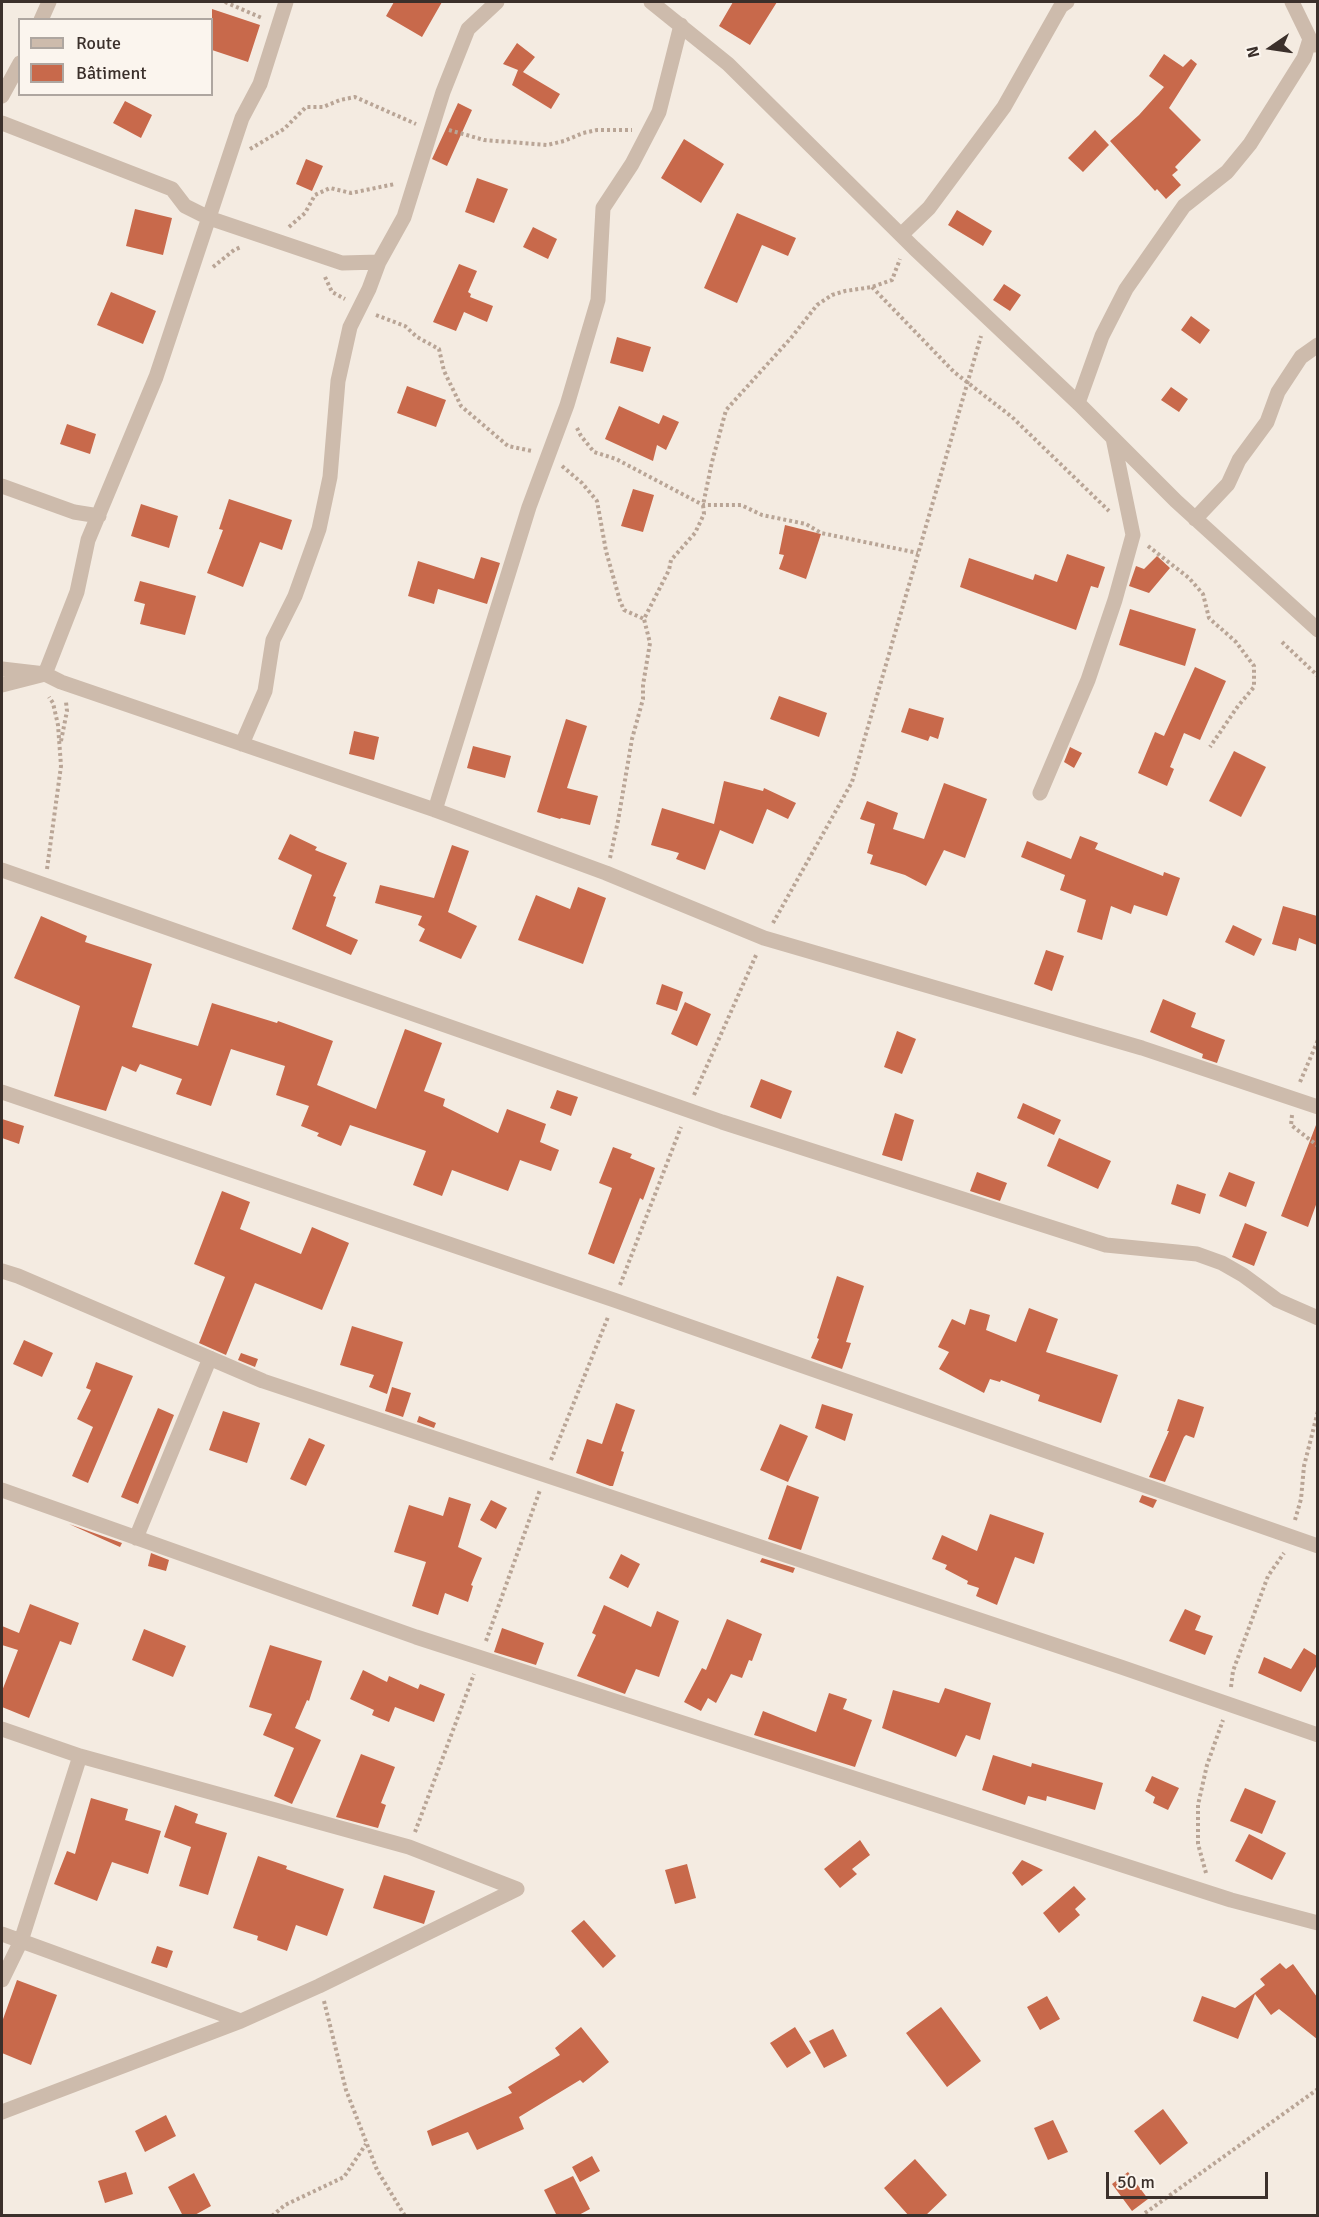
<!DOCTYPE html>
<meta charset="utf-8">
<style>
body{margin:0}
#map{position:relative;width:1319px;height:2217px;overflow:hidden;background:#f4ebe1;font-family:Signika,sans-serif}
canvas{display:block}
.frame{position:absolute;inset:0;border:3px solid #3b302b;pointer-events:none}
.legend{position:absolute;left:18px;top:18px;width:195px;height:78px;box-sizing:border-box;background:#fbf5ee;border:2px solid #aea6a0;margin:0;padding:8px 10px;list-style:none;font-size:18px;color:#3b302b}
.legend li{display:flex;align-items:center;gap:12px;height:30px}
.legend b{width:30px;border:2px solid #aea6a0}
.north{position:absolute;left:1241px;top:18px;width:60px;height:60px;-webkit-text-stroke:4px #fbf5ee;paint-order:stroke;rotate:257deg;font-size:16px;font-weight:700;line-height:24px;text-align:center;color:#3b302b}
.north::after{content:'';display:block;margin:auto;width:21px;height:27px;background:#3b302b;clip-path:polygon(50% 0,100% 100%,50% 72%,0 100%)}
.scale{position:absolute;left:1106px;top:2172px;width:162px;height:27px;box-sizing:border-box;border:3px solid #3b302b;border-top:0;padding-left:8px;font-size:18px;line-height:21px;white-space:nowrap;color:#3b302b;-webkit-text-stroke:4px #fbf5ee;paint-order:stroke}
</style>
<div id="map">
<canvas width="1319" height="2217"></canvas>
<div class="frame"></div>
<ul class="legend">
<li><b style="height:8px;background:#cdbbac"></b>Route</li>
<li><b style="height:16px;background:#c8694b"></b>Bâtiment</li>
</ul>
<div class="north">N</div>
<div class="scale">50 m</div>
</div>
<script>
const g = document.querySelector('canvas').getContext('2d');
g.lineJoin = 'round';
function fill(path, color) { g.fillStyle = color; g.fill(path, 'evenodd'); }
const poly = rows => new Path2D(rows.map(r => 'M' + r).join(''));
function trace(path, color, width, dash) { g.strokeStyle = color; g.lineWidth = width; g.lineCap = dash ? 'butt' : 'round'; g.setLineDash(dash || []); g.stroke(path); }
fill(poly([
 [394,2,442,2,422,37,386,16],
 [733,2,777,2,750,45,719,26],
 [212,9,260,25,248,62,212,50],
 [517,43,535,57,523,72,560,94,551,109,512,85,518,70,503,64],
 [1164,54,1183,67,1191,59,1197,64,1169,108,1201,140,1175,167,1178,170,1172,175,1181,185,1166,199,1157,189,1155,191,1110,141,1139,115,1164,87,1149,76],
 [125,101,152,115,141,138,113,123],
 [458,103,472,110,447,166,432,159],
 [1095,130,1109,145,1083,172,1068,158],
 [684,139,724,164,701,203,661,178],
 [306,159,323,166,312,191,296,184],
 [477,178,508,189,494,223,465,212],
 [135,209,172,218,163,255,126,246],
 [957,210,992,231,983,246,948,225],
 [737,213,796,238,788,256,762,245,737,303,704,288],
 [533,227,557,239,548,259,523,247],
 [459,264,477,271,468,292,471,294,470,297,493,306,487,322,464,312,456,331,433,322],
 [1004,284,1021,295,1010,311,993,300],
 [111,292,156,311,143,344,97,325],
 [1191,316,1210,330,1200,344,1181,330],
 [617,337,651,347,643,372,610,363],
 [407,386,446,400,436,427,397,413],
 [1171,387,1188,399,1179,412,1161,400],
 [619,406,659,424,663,415,679,422,666,450,657,445,653,461,605,439],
 [67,424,96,434,90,454,60,444],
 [633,489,654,495,643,532,621,526],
 [229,499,292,520,282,550,260,542,243,587,207,573,223,530,219,529],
 [141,504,178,516,169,548,131,536],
 [785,525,821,534,806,579,779,569,784,555,779,554],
 [1067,554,1105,567,1098,588,1091,586,1076,630,960,587,969,558,1033,580,1035,574,1057,582],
 [1157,556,1170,568,1149,593,1129,586,1136,566,1144,569],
 [481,557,500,563,487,604,438,589,434,604,408,596,418,561,474,579],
 [140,581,196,596,185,635,140,624,145,604,134,601],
 [1130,609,1196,629,1185,666,1119,645],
 [1195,667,1226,681,1200,740,1184,733,1170,767,1174,769,1167,786,1138,773,1155,732,1164,736],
 [779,696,827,713,819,737,770,719],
 [909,708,944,718,938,739,930,736,928,741,901,732],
 [566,719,587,726,567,788,598,796,590,825,561,818,560,819,537,812],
 [354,731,379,737,374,760,349,754],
 [473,746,511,756,505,778,467,768],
 [1070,747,1082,753,1074,768,1064,762],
 [1234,751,1266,767,1241,817,1209,801],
 [724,781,763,791,764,788,796,803,788,819,767,809,753,844,720,830,705,870,676,859,679,853,651,845,662,808,714,824],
 [944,783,987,799,965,858,944,850,926,886,905,875,870,864,873,855,867,853,875,824,860,819,867,801,898,813,893,829,924,839],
 [290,834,317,847,315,850,347,863,333,896,336,897,326,926,358,940,351,955,292,929,312,875,278,859],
 [1080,836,1098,843,1095,849,1163,876,1164,872,1180,878,1167,916,1134,905,1131,914,1111,906,1102,940,1077,932,1086,900,1060,890,1065,875,1021,857,1027,841,1071,859],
 [452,845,469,851,448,912,477,926,461,959,419,941,425,929,418,925,422,916,375,903,380,885,434,898],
 [578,887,606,898,583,964,518,940,536,895,570,909],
 [1283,906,1317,916,1317,945,1299,938,1296,951,1272,944],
 [41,916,87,936,85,942,152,964,132,1027,198,1046,212,1003,277,1023,278,1021,333,1041,317,1085,376,1109,405,1029,442,1043,424,1091,445,1099,443,1106,498,1133,507,1109,546,1124,540,1142,559,1150,551,1171,520,1160,508,1191,452,1170,442,1196,413,1185,426,1151,350,1125,341,1146,317,1136,319,1133,301,1126,309,1106,276,1095,285,1066,231,1049,211,1106,176,1094,182,1079,140,1064,136,1072,122,1066,106,1111,54,1096,80,1006,14,978],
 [1233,925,1262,939,1254,956,1225,942],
 [1046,950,1064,956,1052,991,1034,984],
 [662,984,683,992,677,1011,656,1004],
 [1163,999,1196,1013,1191,1027,1225,1040,1217,1063,1202,1058,1203,1054,1150,1032],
 [685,1002,711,1014,697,1046,671,1034],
 [897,1031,916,1039,902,1074,884,1067],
 [761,1079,792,1091,781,1119,750,1107],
 [557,1090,578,1097,571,1116,550,1108],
 [1023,1103,1061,1120,1054,1135,1017,1118],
 [895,1113,914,1120,902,1161,882,1155],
 [2,1119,24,1126,19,1144,2,1138],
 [1316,1125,1317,1202,1308,1227,1281,1216],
 [1059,1138,1111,1161,1098,1189,1047,1166],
 [613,1147,632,1154,630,1158,655,1168,643,1200,640,1198,614,1264,588,1254,612,1188,599,1183],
 [977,1172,1007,1183,1000,1201,970,1191],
 [1229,1172,1255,1182,1246,1207,1219,1196],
 [1177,1184,1206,1194,1200,1214,1171,1204],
 [222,1191,250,1202,240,1229,301,1254,312,1227,349,1243,322,1310,255,1283,226,1355,199,1343,225,1277,194,1264],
 [1245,1223,1267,1232,1254,1266,1232,1257],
 [837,1276,864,1286,846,1342,851,1343,842,1369,811,1358,819,1339,817,1338],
 [1029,1308,1058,1319,1046,1352,1118,1375,1101,1423,1038,1401,1040,1395,1001,1380,1000,1382,990,1379,984,1393,939,1369,949,1352,938,1347,952,1319,965,1325,970,1309,990,1315,986,1330,1016,1342],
 [352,1326,403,1342,387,1394,369,1387,374,1375,340,1365],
 [24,1340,53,1353,42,1377,13,1364],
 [241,1353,258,1359,255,1367,238,1360],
 [96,1362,133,1376,88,1483,72,1476,93,1427,77,1419,91,1390,86,1388],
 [392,1387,411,1393,403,1417,385,1411],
 [1178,1399,1204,1407,1194,1438,1186,1435,1184,1437,1165,1482,1149,1477,1169,1431,1167,1431],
 [616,1403,635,1410,621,1451,624,1452,613,1486,610,1486,576,1473,587,1439,602,1444],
 [822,1404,853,1414,845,1441,815,1428],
 [158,1408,174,1415,138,1504,121,1497],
 [223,1411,260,1423,247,1463,209,1450],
 [419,1416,436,1423,434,1428,417,1422],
 [780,1424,808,1436,788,1482,760,1470],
 [309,1438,325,1445,306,1486,290,1479],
 [787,1485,819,1497,801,1550,768,1539],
 [1142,1495,1157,1500,1153,1508,1139,1502],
 [449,1497,471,1504,458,1547,482,1558,471,1585,473,1586,468,1602,445,1593,438,1615,412,1606,426,1562,394,1552,409,1505,443,1516],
 [491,1500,507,1508,496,1529,480,1520],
 [990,1514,1044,1533,1034,1564,1015,1557,997,1605,976,1596,979,1588,967,1584,968,1581,945,1569,947,1565,932,1559,942,1535,977,1551],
 [69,1524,122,1543,120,1547],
 [151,1553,169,1560,166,1571,148,1566],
 [621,1554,640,1564,628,1588,609,1578],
 [762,1558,795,1568,793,1573,760,1562],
 [30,1604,79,1623,71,1645,60,1641,29,1718,2,1707,2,1691,18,1650,2,1645,2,1626,19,1633],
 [604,1605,651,1627,657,1611,679,1621,659,1677,636,1669,625,1694,577,1676,596,1635,592,1633],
 [1185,1609,1201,1616,1195,1630,1213,1636,1205,1655,1169,1641],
 [727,1619,762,1634,752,1661,749,1660,742,1678,731,1674,716,1703,708,1698,701,1711,684,1702,702,1668,706,1670],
 [502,1628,544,1643,536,1665,494,1652],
 [144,1629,186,1646,173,1677,132,1660],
 [270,1645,322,1661,309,1701,307,1700,295,1728,321,1740,292,1804,274,1796,294,1748,263,1735,272,1714,249,1707],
 [1304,1648,1317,1656,1317,1665,1301,1692,1258,1673,1264,1657,1291,1669],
 [363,1670,387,1682,389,1676,418,1689,420,1684,445,1694,434,1722,395,1707,389,1722,372,1715,374,1710,350,1699],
 [945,1688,991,1703,980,1740,966,1735,956,1757,882,1728,893,1690,939,1703],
 [829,1693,847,1699,843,1709,872,1720,855,1767,754,1735,763,1711,816,1732],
 [361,1754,395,1767,381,1803,386,1805,378,1828,336,1817],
 [993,1755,1031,1767,1032,1763,1103,1783,1095,1810,1047,1796,1046,1801,1028,1796,1025,1805,982,1790],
 [1152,1776,1179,1788,1168,1810,1153,1803,1155,1797,1145,1791],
 [1245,1788,1276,1801,1262,1834,1230,1821],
 [91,1798,128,1809,125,1820,161,1831,148,1874,112,1862,97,1901,54,1884,67,1851,75,1854],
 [175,1805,198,1814,195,1823,227,1833,208,1895,179,1886,191,1847,164,1837],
 [1249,1834,1286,1853,1272,1880,1235,1861],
 [860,1840,870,1855,852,1869,857,1874,840,1888,824,1869],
 [258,1856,287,1866,286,1869,344,1889,327,1936,296,1925,287,1951,257,1940,258,1936,233,1928],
 [1022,1860,1043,1870,1022,1886,1012,1873],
 [687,1864,696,1898,675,1904,665,1870],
 [384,1875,435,1891,424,1924,373,1908],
 [1074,1886,1086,1899,1075,1909,1080,1915,1059,1933,1043,1913],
 [584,1920,616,1956,603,1968,571,1931],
 [157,1946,173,1951,167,1968,151,1963],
 [1280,1963,1286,1969,1293,1964,1317,1997,1317,2039,1279,2009,1271,2015,1255,1994,1238,2039,1193,2021,1202,1996,1235,2008,1265,1985,1260,1979],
 [17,1980,57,1995,31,2065,2,2053,2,2022],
 [1047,1996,1060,2019,1040,2030,1027,2007],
 [941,2007,981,2061,947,2087,906,2033],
 [581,2027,609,2062,583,2083,580,2080,519,2117,524,2129,477,2150,468,2132,432,2146,427,2131,512,2093,508,2087,560,2055,555,2048],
 [795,2027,811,2053,787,2068,770,2043],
 [833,2029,847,2056,824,2068,809,2041],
 [1163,2109,1188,2143,1160,2165,1134,2131],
 [166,2115,176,2136,145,2152,135,2131],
 [1053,2120,1068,2152,1048,2160,1034,2128],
 [592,2156,600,2171,580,2182,572,2167],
 [915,2159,947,2195,925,2216,909,2216,884,2188],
 [126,2172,133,2194,105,2203,98,2181],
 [1128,2172,1148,2199,1132,2211,1112,2184],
 [194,2173,211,2206,193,2216,183,2216,168,2187],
 [573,2176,590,2209,577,2216,557,2216,544,2190]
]), '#c8694b');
trace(poly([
 [225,2,262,18],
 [449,130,484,140,547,145,564,141,583,133,597,130,632,130],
 [250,149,284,129,306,107,323,107,340,100,355,97,416,124],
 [289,227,305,213,315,195,330,188,351,193,395,184],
 [213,267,234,250,241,247],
 [325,277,332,292,345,299],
 [872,287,954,372,1012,417,1109,511],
 [376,315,405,326,417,337,439,349,444,371,461,406,508,446,532,451],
 [577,428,581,436,594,452,616,459,703,505,741,505,762,515,806,524,821,533,918,553],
 [562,466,582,483,597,501,606,551,620,601,624,610,644,619],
 [1148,546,1189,578,1203,594,1209,618,1236,642,1254,666,1254,687,1238,706,1210,747],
 [1282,642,1318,676],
 [61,741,67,711,66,702],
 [610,858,618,821,632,739,643,699,643,685,650,643,644,619,669,570,671,560,695,533,704,514,703,505,712,462,726,410,791,338,817,305,832,295,845,291,872,287,892,280,900,259],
 [47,869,61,766,58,725,53,703,49,697],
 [773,923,852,782,981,336],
 [1300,1082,1318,1040],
 [694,1095,757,953],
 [1292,1115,1291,1125,1318,1146],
 [620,1285,681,1127],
 [551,1460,608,1317],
 [1295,1520,1301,1499,1304,1466,1318,1411],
 [486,1641,540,1490],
 [1231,1687,1233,1671,1268,1576,1284,1553],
 [415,1832,474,1674],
 [1206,1873,1198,1844,1198,1805,1207,1765,1223,1720],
 [324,2001,346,2090,377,2170,405,2216],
 [1145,2213,1318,2089],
 [272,2216,285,2205,344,2177,366,2144]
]), '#b9a596', 4, [3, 3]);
trace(poly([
 [651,2,728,64,914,248,1078,403,1176,501,1318,630],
 [1292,2,1310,39,1315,45],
 [41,20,49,2],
 [2,96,20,63],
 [2,123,172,189,185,206,209,218,342,263,379,262,404,217,443,92,468,29,497,2],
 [901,235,929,208,1004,107,1061,6,1067,2],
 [1078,403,1102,336,1126,289,1184,206,1227,172,1250,144,1304,58,1310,39],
 [2,486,74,512,99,516],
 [1195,519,1228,484,1239,460,1267,422,1278,392,1301,357,1318,345],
 [2,669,45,674,61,682,435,810,606,873,764,938,1142,1048,1318,1107],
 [2,685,45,674,77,592,88,540,156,377,242,118,260,84,286,2],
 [242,744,265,691,273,640,295,596,319,529,330,477,338,381,350,327,369,289,379,262],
 [1040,793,1088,680,1115,600,1133,535,1113,438],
 [435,810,529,507,567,405,598,300,603,208,632,164,659,112,681,25],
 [2,870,722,1122,1106,1245,1197,1254,1222,1263,1243,1275,1277,1300,1318,1318],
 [2,1092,614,1300,1318,1546],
 [2,1271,18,1276,263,1381,1121,1667,1318,1735],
 [2,1490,416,1637,1231,1900,1318,1923],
 [136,1538,210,1358],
 [2,1729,80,1756,409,1847,517,1889],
 [2,1934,241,2021],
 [2,1980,21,1941,80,1756],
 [2,2112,241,2021,319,1986,517,1889]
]), '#cdbbac', 15);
</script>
